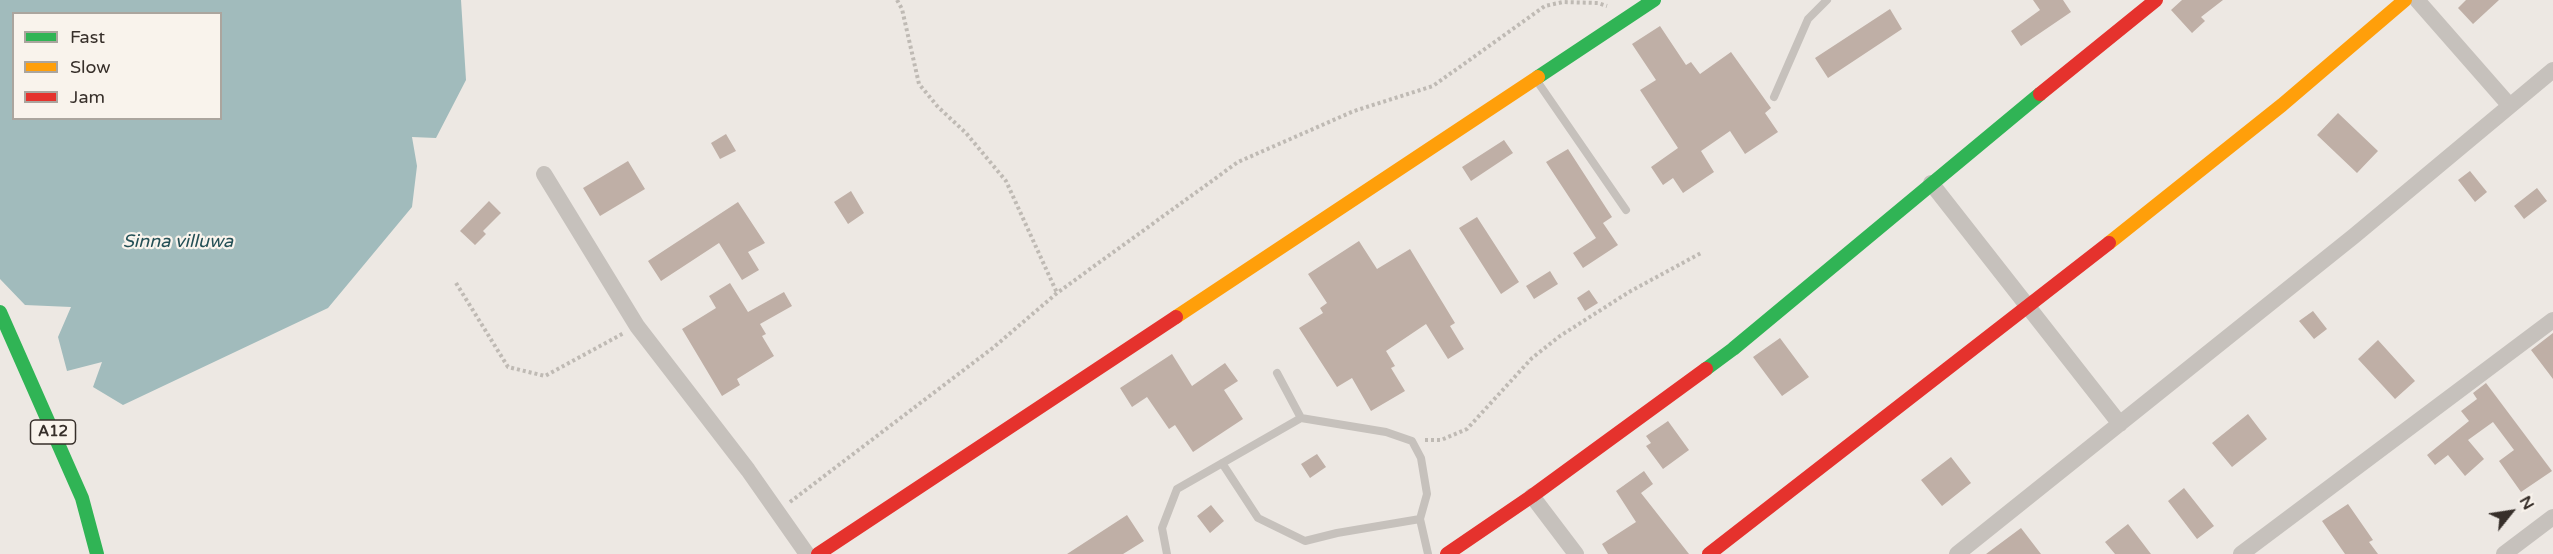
<!DOCTYPE html>
<style>
body{margin:0}
#map{position:relative;width:2553px;height:554px;overflow:hidden;background:#ede8e3;font-family:"Varela Round",sans-serif}
canvas{display:block}
.legend{position:absolute;left:12px;top:12px;width:210px;height:108px;box-sizing:border-box;background:#f9f3ec;border:2px solid #aba59e;margin:0;padding:8px 10px;list-style:none;font-size:18px;color:#372f2a}
.legend li{display:flex;align-items:center;gap:12px;height:30px}
.legend b{width:30px;border:2px solid #aba59e}
.north{position:absolute;left:2481px;top:482px;width:60px;height:60px;-webkit-text-stroke:4px #f9f3ec;paint-order:stroke;rotate:60deg;font-size:16px;font-weight:700;line-height:24px;text-align:center;color:#372f2a}
.north::after{content:'';display:block;margin:auto;width:21px;height:27px;background:#372f2a;clip-path:polygon(50% 0,100% 100%,50% 72%,0 100%)}
</style>
<div id="map">
<canvas width="2553" height="554"></canvas>
<ul class="legend">
<li><b style="height:8px;background:#30b455"></b>Fast</li>
<li><b style="height:8px;background:#ff9f0a"></b>Slow</li>
<li><b style="height:8px;background:#e5322d"></b>Jam</li>
</ul>
<div class="north">N</div>
</div>
<script>
const g = document.querySelector('canvas').getContext('2d');
g.lineJoin = 'round';
function fill(path, color) { g.fillStyle = color; g.fill(path, 'evenodd'); }
const poly = rows => new Path2D(rows.map(r => 'M' + r).join(''));
function trace(path, color, width, dash) { g.strokeStyle = color; g.lineWidth = width; g.lineCap = dash ? 'butt' : 'round'; g.setLineDash(dash || []); g.stroke(path); }
function label(font, color, halo, rows, align = 'center') {
  g.font = font + ' "Varela Round",sans-serif'; g.lineWidth = 4.5; g.setLineDash([]); g.textBaseline = 'middle'; g.strokeStyle = halo; g.fillStyle = color; for (const [text, x, y, turn = 0] of rows) {
    g.save(); g.translate(x, y); g.rotate((+turn || 0) * Math.PI / 180); g.textAlign = isNaN(turn) ? turn : align; if (halo) g.strokeText(text, 0, 0); g.fillText(text, 0, 0); g.restore();
  }
}
fill(poly([
 [0,0,461,0,466,80,436,138,412,137,417,166,412,207,328,308,123,405,93,387,102,362,67,371,58,337,71,307,25,305,0,279],
 [14,14,220,14,220,118,14,118]
]), '#a1bbbc');
fill(poly([
 [2033,0,2063,0,2071,12,2021,46,2011,31,2040,10],
 [2182,0,2223,0,2201,17,2205,21,2192,33,2171,10],
 [2466,0,2499,0,2473,24,2458,8],
 [1890,9,1902,29,1828,78,1815,58],
 [1660,26,1686,65,1691,62,1700,74,1731,52,1771,108,1765,113,1778,132,1745,154,1730,131,1701,151,1714,172,1683,193,1673,178,1663,185,1651,167,1678,148,1640,90,1656,80,1632,44],
 [2338,113,2378,151,2357,173,2317,135],
 [726,134,736,151,720,159,711,143],
 [1504,140,1513,153,1471,181,1462,167],
 [1568,149,1612,217,1603,223,1618,245,1583,268,1573,253,1596,238,1546,162],
 [628,161,645,189,600,216,583,188],
 [2470,171,2487,192,2475,202,2458,180],
 [2537,188,2547,201,2524,219,2514,206],
 [851,191,864,213,848,224,834,202],
 [489,201,501,213,483,231,486,234,475,245,460,231],
 [738,202,765,243,748,252,759,270,742,280,719,243,661,281,648,261],
 [1477,217,1519,282,1501,294,1459,228],
 [1359,241,1377,269,1410,249,1455,323,1450,326,1464,349,1448,359,1426,324,1386,351,1395,366,1391,368,1405,391,1371,411,1352,378,1337,387,1299,328,1323,313,1320,308,1327,303,1308,274],
 [1550,271,1558,284,1534,299,1526,286],
 [730,283,748,312,784,292,792,306,760,324,766,334,762,336,774,356,737,379,740,385,722,396,682,329,716,308,709,296],
 [1589,290,1598,303,1585,311,1577,298],
 [2313,311,2327,329,2314,339,2299,321],
 [2553,333,2553,379,2531,350],
 [1780,338,1809,377,1782,396,1753,357],
 [2378,340,2415,381,2395,399,2358,359],
 [1172,354,1192,386,1225,363,1238,381,1224,390,1243,419,1193,452,1175,425,1169,429,1147,397,1132,407,1120,388],
 [2486,383,2552,471,2521,492,2499,461,2514,450,2493,422,2468,440,2484,459,2465,476,2448,455,2435,465,2427,455,2469,421,2461,411,2477,399,2473,393],
 [2248,414,2267,439,2232,467,2212,443],
 [1668,421,1689,450,1663,469,1646,446,1651,443,1646,436],
 [1317,454,1326,467,1310,478,1301,464],
 [1951,457,1971,483,1942,506,1921,480],
 [1644,471,1653,484,1641,493,1689,554,1608,554,1602,544,1636,522,1616,491],
 [2184,488,2214,526,2197,539,2168,501],
 [2348,504,2373,540,2369,542,2378,554,2345,554,2322,521],
 [1211,505,1224,521,1210,533,1197,516],
 [1127,515,1144,541,1123,554,1067,554],
 [2128,524,2151,554,2115,554,2105,542],
 [2021,528,2041,554,1986,554]
]), '#bfafa6');
trace(poly([
 [897,0,902,9,919,84,938,107,966,133,1006,181,1057,293],
 [456,283,508,367,545,376,624,333],
 [1425,440,1441,440,1467,429,1532,358,1560,336,1629,292,1701,253],
 [790,502,994,347,1057,293,1238,162,1354,111,1433,86,1545,6,1563,2,1598,3,1607,6]
]), '#bfbab4', 4, [3, 3]);
trace(poly([
 [1537,81,1626,210],
 [1774,97,1808,19,1827,0],
 [1277,373,1301,418,1386,432,1412,441,1421,458,1427,494,1420,519,1428,554],
 [1222,463,1258,518,1305,541,1337,533,1420,519],
 [1167,554,1162,528,1177,489,1301,418]
]), '#c6c1bc', 8);
trace(poly([
 [2417,0,2510,106],
 [544,174,637,326,748,470,807,554],
 [1931,183,2120,424],
 [1532,496,1576,554],
 [1957,554,2354,236,2553,70],
 [2241,554,2553,320],
 [2504,554,2553,517]
]), '#c6c1bc', 16);
trace(poly([
 [1538,77,1654,0],
 [0,312,82,498,97,554],
 [1706,369,1733,349,2040,94]
]), '#30b455', 14);
trace(poly([
 [2109,243,2282,105,2405,0],
 [1176,317,1538,77]
]), '#ff9f0a', 14);
trace(poly([
 [2040,94,2156,0],
 [818,554,1176,317],
 [1447,554,1532,496,1706,369],
 [1709,554,2109,243]
]), '#e5322d', 14);
for (const [x, y, w] of [
 [53,432,45]
]) { const box = new Path2D(); box.roundRect(x - w / 2, y - 12, w, 24, 4.5); g.fillStyle = '#f9f3ec'; g.fill(box); trace(box, '#372f2a', 1.5); }
label('bold 15px', '#372f2a', null, [
 ["A12",53,432]
]);
label('italic 18px', '#234f55', '#f9f3ec', [
 ["Sinna villuwa",178,242]
]);
</script>
